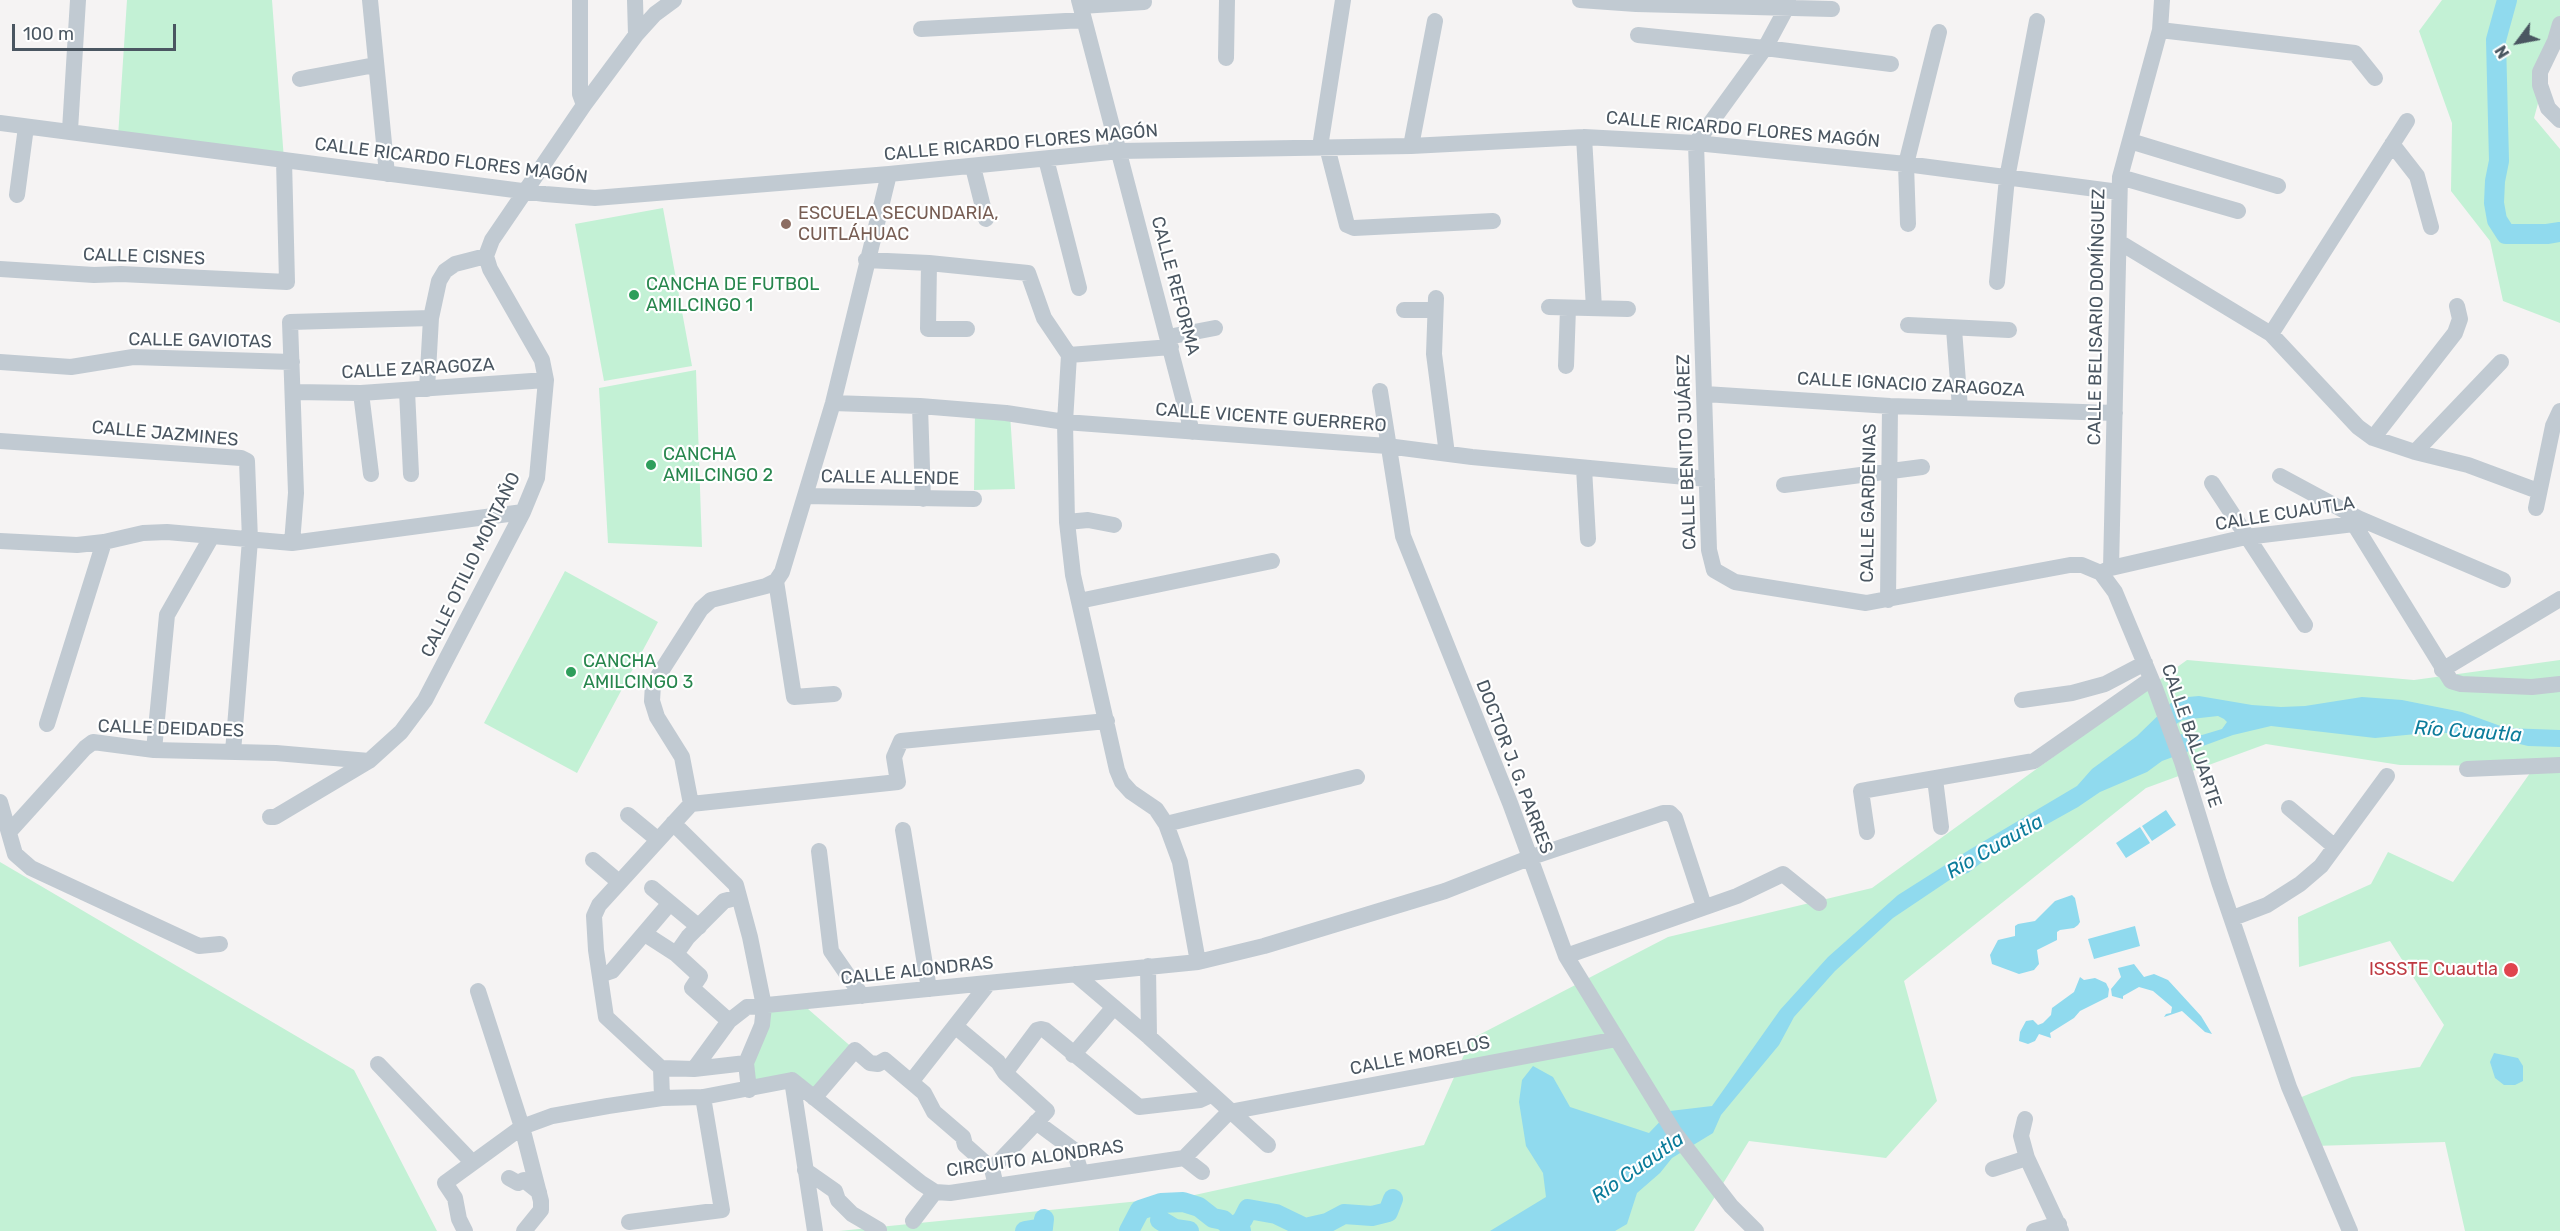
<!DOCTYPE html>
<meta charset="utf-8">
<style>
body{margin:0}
#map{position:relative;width:2560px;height:1231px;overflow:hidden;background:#f5f3f3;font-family:Rubik,sans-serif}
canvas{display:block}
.north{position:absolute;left:2488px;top:12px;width:60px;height:60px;-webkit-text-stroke:4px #fff;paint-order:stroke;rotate:238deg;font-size:16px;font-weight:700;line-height:24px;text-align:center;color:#4a5661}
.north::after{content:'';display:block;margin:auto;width:21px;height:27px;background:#4a5661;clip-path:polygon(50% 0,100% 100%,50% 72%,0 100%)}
.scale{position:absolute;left:12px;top:24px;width:164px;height:27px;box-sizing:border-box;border:3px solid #4a5661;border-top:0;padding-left:8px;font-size:18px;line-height:21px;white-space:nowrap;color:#4a5661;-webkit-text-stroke:4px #fff;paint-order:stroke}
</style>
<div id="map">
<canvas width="2560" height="1231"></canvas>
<div class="north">N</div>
<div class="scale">100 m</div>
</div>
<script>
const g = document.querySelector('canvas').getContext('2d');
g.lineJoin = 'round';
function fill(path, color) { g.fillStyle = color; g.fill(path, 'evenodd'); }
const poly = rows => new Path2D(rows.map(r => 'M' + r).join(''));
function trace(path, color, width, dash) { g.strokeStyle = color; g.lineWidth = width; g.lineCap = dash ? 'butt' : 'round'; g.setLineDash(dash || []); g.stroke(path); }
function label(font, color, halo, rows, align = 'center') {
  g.font = font + ' Rubik,sans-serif'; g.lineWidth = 4.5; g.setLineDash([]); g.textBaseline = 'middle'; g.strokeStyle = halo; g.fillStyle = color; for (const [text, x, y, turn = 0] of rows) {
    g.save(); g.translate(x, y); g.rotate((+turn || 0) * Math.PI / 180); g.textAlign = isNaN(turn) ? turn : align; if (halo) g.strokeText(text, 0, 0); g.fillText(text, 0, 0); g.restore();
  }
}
fill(poly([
 [127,0,272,0,284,160,118,137],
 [2442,0,2560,0,2560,17,2555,41,2534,118,2560,149,2560,323,2503,301,2490,241,2451,191,2452,123,2419,31],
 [663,208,692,366,604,381,575,224],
 [696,370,702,547,608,543,599,388],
 [975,411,1010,414,1015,489,974,490],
 [565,571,658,622,577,773,484,723],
 [2187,660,2414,680,2560,660,2560,1231,2465,1231,2445,1142,2314,1146,2294,1100,2352,1077,2420,1067,2444,1025,2390,941,2299,967,2298,917,2371,884,2388,852,2453,882,2535,766,2400,765,2266,744,2146,788,1904,981,1937,1101,1886,1158,1749,1141,1694,1231,839,1231,1190,1196,1424,1145,1471,1039,1668,937,1872,888],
 [0,862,354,1070,437,1231,0,1231],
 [800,1002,855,1050,814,1098,792,1080,749,1090,764,1006]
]), '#c3f1d5');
fill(poly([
 [2199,696,2252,705,2281,707,2305,706,2362,697,2402,700,2462,712,2506,728,2560,730,2560,747,2528,746,2495,738,2437,732,2375,738,2271,726,2233,735,2162,761,2147,772,2100,792,2078,807,1990,856,1968,873,1954,877,1893,918,1835,971,1794,1017,1779,1045,1721,1115,1713,1133,1672,1158,1660,1173,1637,1193,1627,1224,1615,1231,1490,1231,1546,1197,1543,1173,1526,1146,1519,1102,1522,1080,1533,1066,1553,1077,1570,1107,1649,1133,1670,1111,1712,1106,1780,1010,1828,957,1898,895,1969,850,2077,786,2092,769,2137,736,2171,703,2188,697],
 [2218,716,2224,719,2227,722,2222,729,2202,735,2176,734,2175,725,2182,720],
 [2166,810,2176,825,2152,841,2142,826],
 [2140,827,2150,843,2126,858,2116,843],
 [2072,895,2075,898,2080,922,2078,925,2074,928,2060,930,2057,932,2057,940,2037,950,2039,964,2034,970,2019,974,1992,964,1990,955,1998,940,2015,936,2015,926,2018,924,2035,921,2055,901],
 [2135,926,2140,946,2094,959,2088,939],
 [2134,964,2144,977,2154,974,2168,980,2201,1016,2212,1034,2205,1032,2182,1011,2164,1017,2166,1014,2171,1013,2172,1007,2153,991,2139,987,2123,996,2123,999,2112,996,2111,989,2121,977,2118,968],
 [2080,977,2084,980,2095,978,2106,983,2109,989,2108,997,2080,1011,2074,1018,2050,1033,2051,1038,2039,1034,2035,1041,2028,1044,2019,1041,2020,1032,2026,1021,2033,1020,2038,1025,2043,1023,2051,1015,2052,1008,2074,992],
 [2494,1053,2518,1058,2523,1066,2523,1081,2515,1085,2504,1085,2495,1078,2490,1062]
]), '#90daee');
trace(poly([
 [2507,0,2496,40,2499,161,2495,181,2494,203,2497,220,2506,234,2547,234,2560,232],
 [1160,1220,1175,1229,1189,1231],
 [1025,1231,1043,1228,1044,1219],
 [1129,1231,1140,1210,1161,1203,1183,1202,1199,1207,1213,1218,1223,1220,1234,1230,1241,1230],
 [1232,1231,1243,1219,1248,1209,1276,1214,1305,1228,1327,1223,1344,1214,1372,1216,1388,1212,1393,1199]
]), '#90daee', 20);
trace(poly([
 [370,0,387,174],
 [580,0,580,94,584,105],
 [635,0,636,35],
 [1079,0,1192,432],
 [1580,0,1636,4,1832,9],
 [1788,0,1787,7,1765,48,1696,143,1709,550,1714,570,1735,582,1866,603,2070,565,2082,565,2101,573,2115,592,2155,688,2182,762,2219,882,2289,1087,2350,1231],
 [1081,6,1144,2],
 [2560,24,2555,41,2540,72,2540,85,2548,108,2560,120],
 [921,29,1084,20],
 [2160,30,2355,53,2375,78],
 [1638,35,1765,48,1891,64],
 [1226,58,1227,0],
 [300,79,375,65],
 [0,123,545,194,595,198,889,174,1120,151,1411,146,1584,137,1696,143,1906,164,2119,192],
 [70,130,78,0],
 [1584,137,1594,308],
 [2130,141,2278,186],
 [2392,144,2417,176,2431,227],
 [1411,146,1435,21],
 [1320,147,1343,0],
 [1327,147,1347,225,1354,228,1493,221],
 [1046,159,1079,288],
 [973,167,986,219],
 [2120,177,2238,211],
 [17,195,26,127],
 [1908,224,1906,164,1939,32],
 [2119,242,2271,334,2358,427,2373,438,2415,452,2468,465,2538,491],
 [866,260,929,263,1028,273,1044,318,1069,355,1065,422,1067,522,1073,575,1117,770,1122,782,1131,792,1156,809,1166,824,1180,862,1198,962],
 [929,263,928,329,967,329],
 [0,269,94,275,121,274,287,282,284,160],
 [1997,282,2007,178,2037,21],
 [1436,298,1434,354,1447,454],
 [1549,307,1628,309],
 [1404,310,1435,310],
 [1908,325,2009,330],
 [1954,329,1960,408],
 [2271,334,2407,121],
 [1168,337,1215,328],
 [1069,355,1171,347],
 [0,362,71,367,133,357,292,362],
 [1566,366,1568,308],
 [427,389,431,318,439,281,445,271,455,264,486,256],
 [407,391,411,474],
 [1380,391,1403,536,1510,803,1566,956,1674,1132,1731,1206,1756,1231],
 [293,392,361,393,546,380],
 [361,393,371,474],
 [1705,394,1890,406,2115,413],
 [833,403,920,406,1006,413,1065,422,1387,446,1472,457,1707,479],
 [920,406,923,499],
 [2373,438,2455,333,2460,319,2457,306],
 [0,441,241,458,247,461,250,540,233,752],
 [2415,452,2501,362],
 [1584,468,1588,539],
 [2280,476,2358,518,2503,580],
 [2212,483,2305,625],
 [1784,485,1922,467],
 [805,496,974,499],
 [2536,508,2553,426,2560,411],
 [1067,522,1088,520,1114,525],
 [2354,524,2451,681,2461,684,2532,687,2560,684],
 [0,541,77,545,104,542,143,533,167,532,292,543,523,512],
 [292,543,296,493,290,322,431,318],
 [2111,568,2120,177,2160,30,2162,0],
 [2102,572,2111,568,2246,537,2354,524,2358,518],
 [776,581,794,697,834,694],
 [1888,600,1890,406],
 [1079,601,1272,561],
 [2442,670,2560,599],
 [2022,700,2072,693,2105,684,2145,663],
 [47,724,104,542],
 [154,750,167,615,212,536],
 [2467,769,2560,765],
 [1935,779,1941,827],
 [0,802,15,854,31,868,199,946,220,944],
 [691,804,682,757,657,717,652,701,653,684,701,609,711,600,766,586,776,581,782,572,833,403,889,174],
 [691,804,898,782,894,757,901,741,1107,721],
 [2289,808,2335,847],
 [628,815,657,839],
 [270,817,275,817,369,761,401,732,425,700,523,512,537,478,546,380,542,360,490,269,486,256,492,240,584,105,636,35,655,14,674,0],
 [673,823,736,885,750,937,764,1006,762,1025,746,1063,749,1090],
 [1166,824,1357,777],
 [903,830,929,989],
 [10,831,85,748,93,742,154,750,276,753,369,761],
 [1867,832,1861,791,2034,761,2151,679],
 [819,851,831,951,862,996],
 [593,860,619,882],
 [652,888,699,927],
 [2233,918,2267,905,2300,884,2321,866,2387,776],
 [645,934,676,954,700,976,692,988,729,1021],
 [676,954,688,937,724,901,739,897],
 [1566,956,1737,896,1783,874,1819,903],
 [1148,966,1149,1037],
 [1075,974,1149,1037,1268,1145],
 [600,975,612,971,670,903],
 [478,991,522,1127,541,1201,541,1210,524,1231],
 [955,1026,998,1062,1005,1073,1047,1111,992,1169],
 [1073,1055,1114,1007],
 [378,1064,472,1162],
 [661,1068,694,1069,746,1063],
 [694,1069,729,1021,747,1007,1198,962,1264,946,1445,891,1529,858,1663,813,1670,813,1675,818,1704,906],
 [1005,1073,1037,1030,1041,1029,1045,1030,1139,1107,1200,1100,1211,1095],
 [792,1080,921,1183,935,1192,950,1193,1184,1158,1229,1112],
 [792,1080,815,1231],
 [911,1082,988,984],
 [662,1098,661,1068,606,1017,596,950,594,916,599,905,691,804],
 [814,1098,855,1050,870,1063,878,1064,885,1060,924,1093,934,1112,963,1137,965,1145,992,1169,996,1186],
 [1229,1112,1617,1039],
 [2025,1119,2021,1136,2027,1158,2061,1231],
 [1036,1122,1074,1150,1081,1173],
 [1184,1158,1202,1172],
 [1993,1169,2027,1158],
 [805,1170,835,1191,838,1200,852,1214,879,1230],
 [509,1178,518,1183,524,1180,539,1192],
 [913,1221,935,1192],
 [629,1222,722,1210,703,1097],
 [465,1231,459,1219,455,1198,445,1183,522,1127,552,1116,608,1106,662,1098,703,1097,792,1080],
 [2034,1231,2059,1224]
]), '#c1cad2', 16);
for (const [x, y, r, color] of [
 [786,224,6,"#8d6e63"],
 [634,295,6,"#2e9e5b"],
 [651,465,6,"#2e9e5b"],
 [571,672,6,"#2e9e5b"],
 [2511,970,8,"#e0444e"]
]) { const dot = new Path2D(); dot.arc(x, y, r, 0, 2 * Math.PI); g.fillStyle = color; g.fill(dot); trace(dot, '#fff', 2); }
label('18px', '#4a5661', '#fff', [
 ["CALLE RICARDO FLORES MAGÓN",1743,130,5],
 ["CALLE RICARDO FLORES MAGÓN",1021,143,-5],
 ["CALLE RICARDO FLORES MAGÓN",451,161,7],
 ["CALLE CISNES",144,257,2],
 ["CALLE REFORMA",1175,286,75],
 ["CALLE BELISARIO DOMÍNGUEZ",2097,317,-89],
 ["CALLE GAVIOTAS",200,341,1],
 ["CALLE ZARAGOZA",418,369,-3],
 ["CALLE IGNACIO ZARAGOZA",1911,385,3],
 ["CALLE VICENTE GUERRERO",1271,418,4],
 ["CALLE JAZMINES",165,434,5],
 ["CALLE BENITO JUÁREZ",1687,452,-92],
 ["CALLE ALLENDE",890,478,1],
 ["CALLE GARDENIAS",1869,503,-89],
 ["CALLE CUAUTLA",2285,514,-9],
 ["CALLE OTILIO MONTAÑO",471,565,-64],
 ["CALLE DEIDADES",171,729,2],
 ["CALLE BALUARTE",2191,736,71],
 ["DOCTOR J. G. PARRES",1514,767,69],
 ["CALLE ALONDRAS",917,971,-6],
 ["CALLE MORELOS",1420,1056,-11],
 ["CIRCUITO ALONDRAS",1035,1159,-8]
]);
label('18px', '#785e54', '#fff', [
 ["ESCUELA SECUNDARIA,",798,214],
 ["CUITLÁHUAC",798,235]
], 'left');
label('18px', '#27864d', '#fff', [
 ["CANCHA DE FUTBOL",646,285],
 ["AMILCINGO 1",646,306],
 ["CANCHA",663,455],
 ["AMILCINGO 2",663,476],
 ["CANCHA",583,662],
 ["AMILCINGO 3",583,683]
], 'left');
label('18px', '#be3a42', '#fff', [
 ["ISSSTE Cuautla",2498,970]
], 'right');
label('italic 20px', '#0c7c9b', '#fff', [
 ["Río Cuautla",2468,732,4],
 ["Río Cuautla",1995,847,-30],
 ["Río Cuautla",1638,1168,-35]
]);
</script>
